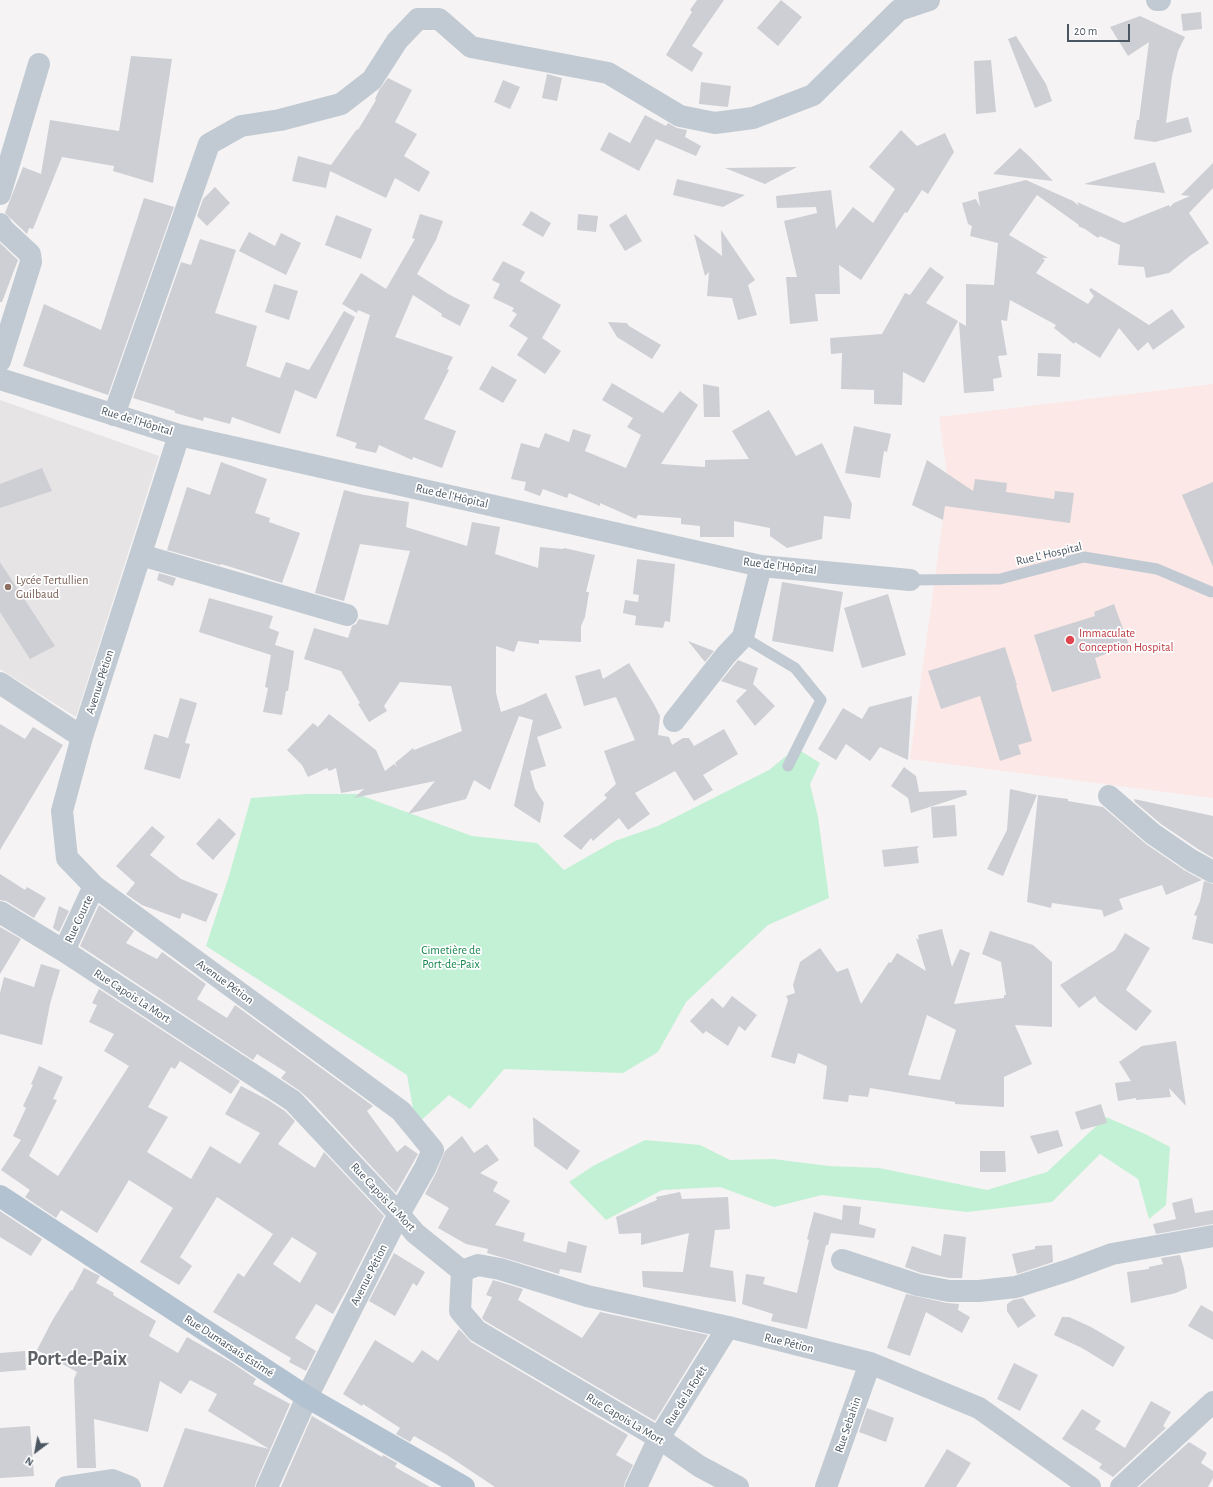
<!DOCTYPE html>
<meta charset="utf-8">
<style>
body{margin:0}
#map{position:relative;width:1213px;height:1487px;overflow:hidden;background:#f5f3f3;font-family:"Alegreya Sans",sans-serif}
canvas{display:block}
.north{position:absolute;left:16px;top:1431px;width:40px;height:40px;-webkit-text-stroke:3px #fff;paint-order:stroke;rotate:212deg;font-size:11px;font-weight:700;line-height:16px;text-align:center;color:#4a5661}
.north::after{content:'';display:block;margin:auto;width:14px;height:18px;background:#4a5661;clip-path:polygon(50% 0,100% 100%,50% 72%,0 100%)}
.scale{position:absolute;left:1067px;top:24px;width:63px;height:18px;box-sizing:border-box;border:2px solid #4a5661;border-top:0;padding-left:5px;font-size:12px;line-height:14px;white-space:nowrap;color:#4a5661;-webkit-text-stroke:3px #fff;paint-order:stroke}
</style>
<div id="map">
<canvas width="1213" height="1487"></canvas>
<div class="north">N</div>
<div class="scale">20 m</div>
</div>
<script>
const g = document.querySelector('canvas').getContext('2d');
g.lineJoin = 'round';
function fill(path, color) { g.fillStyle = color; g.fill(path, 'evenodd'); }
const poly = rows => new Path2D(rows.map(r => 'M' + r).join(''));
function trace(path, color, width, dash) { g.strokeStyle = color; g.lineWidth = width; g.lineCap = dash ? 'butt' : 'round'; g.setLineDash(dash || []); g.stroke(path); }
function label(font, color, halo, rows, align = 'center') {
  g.font = font + ' "Alegreya Sans",sans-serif'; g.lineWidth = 3.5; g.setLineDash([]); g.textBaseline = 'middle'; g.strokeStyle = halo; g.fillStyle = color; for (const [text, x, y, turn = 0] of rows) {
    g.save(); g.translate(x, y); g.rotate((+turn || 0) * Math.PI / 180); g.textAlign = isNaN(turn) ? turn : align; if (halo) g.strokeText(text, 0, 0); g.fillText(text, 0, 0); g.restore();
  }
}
fill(poly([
 [0,400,159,456,76,717,0,669]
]), '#e6e4e5');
fill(poly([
 [1213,384,1213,798,910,759,943,520,947,474,939,417]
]), '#fce8e6');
fill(poly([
 [796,748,820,763,810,784,818,817,829,898,768,925,686,1002,658,1052,623,1073,504,1069,470,1109,449,1095,416,1125,407,1075,206,946,229,876,251,798,306,794,357,794,472,836,537,843,564,870,615,841,658,826,769,770],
 [1106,1117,1145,1134,1170,1147,1166,1205,1149,1219,1138,1179,1100,1154,1052,1202,967,1212,822,1195,774,1207,720,1187,662,1190,606,1220,569,1182,593,1166,645,1140,700,1145,730,1160,773,1159,829,1166,879,1168,987,1190,1047,1172]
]), '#c3f1d5');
fill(poly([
 [697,0,724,0,692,46,703,53,692,72,666,55,692,12,690,10],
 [781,0,802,17,778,46,757,28],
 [1201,12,1202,29,1183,31,1181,14],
 [1140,16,1185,37,1178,51,1172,76,1166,123,1188,117,1192,132,1155,142,1134,139,1137,120,1139,120,1149,42,1128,56,1110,27],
 [1016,36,1046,84,1052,101,1035,108,1008,39],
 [131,56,172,59,153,183,113,171,114,166,62,157,33,229,29,228,27,234,5,213,23,167,41,174,50,120,119,131],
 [991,60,996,112,976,114,974,61],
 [547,74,562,78,557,101,542,98],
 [388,78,412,90,395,122,417,134,404,156,430,172,419,192,395,178,386,198,330,171,326,188,292,181,298,156,331,165,357,129,358,130,376,100,375,99,379,90],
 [503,80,520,87,510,109,494,102],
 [701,82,731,86,728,107,699,104],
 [645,115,666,126,668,123,677,128,687,130,685,137,701,146,696,156,656,139,639,171,600,150,609,132,630,143],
 [901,130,917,146,945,133,954,152,928,194,922,190,907,213,905,212,861,280,839,265,840,294,815,294,818,321,790,324,786,277,797,277,784,221,817,213,816,207,777,208,776,196,831,190,836,229,853,207,873,223,895,189,869,167],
 [1020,148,1030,157,1053,181,993,174],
 [1155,162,1165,193,1084,184],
 [1213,163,1213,188,1189,213,1209,243,1191,255,1169,273,1146,278,1144,267,1118,265,1120,245,1100,236,1098,238,1085,229,1078,226,1079,225,1037,195,1009,235,1048,258,1042,258,1045,260,1036,273,1088,304,1094,296,1089,290,1091,288,1149,325,1172,309,1185,327,1153,350,1148,342,1138,351,1119,328,1100,358,1075,342,1074,344,1054,328,1056,325,1010,300,1007,321,1001,320,1007,355,998,356,1002,377,993,379,994,391,964,393,959,322,966,326,966,284,994,285,998,243,970,236,972,226,968,224,962,203,976,199,980,207,978,192,1026,180,1073,201,1079,206,1077,202,1124,223,1169,205,1170,207,1174,203,1190,196,1181,195],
 [797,167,765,184,725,168],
 [677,179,745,195,723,207,673,195],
 [215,187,230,203,207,226,197,216,203,199],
 [144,198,174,207,108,395,23,366,44,304,101,330],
 [531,211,551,223,543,237,522,225],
 [420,214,443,221,436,240,417,274,450,295,470,305,460,326,441,316,442,314,413,295,395,337,453,357,447,369,449,370,424,419,456,431,442,468,413,457,412,460,379,445,376,453,355,448,357,443,336,436,370,315,358,310,357,313,342,304,361,273,386,289,415,239,412,238],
 [578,214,598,216,596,232,577,230],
 [626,214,642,241,625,251,609,225],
 [336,215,372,229,361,259,325,245],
 [721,230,755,280,748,285,757,315,738,320,732,298,707,296,709,272,705,276,694,234,722,256],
 [249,232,275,246,281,233,301,243,286,275,239,251],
 [200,239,236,250,215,313,257,326,246,366,280,378,286,362,309,370,344,311,355,317,316,399,295,390,280,434,232,417,230,424,204,417,203,421,175,413,175,411,133,398,181,262,191,265],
 [0,243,18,260,2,302,0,302],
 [503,261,525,272,520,281,561,305,542,338,561,351,545,374,517,355,528,338,509,326,517,314,512,311,514,308,493,298,500,284,492,280],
 [930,267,944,277,926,303,958,321,924,383,903,372,902,405,874,404,874,390,841,389,842,353,831,354,830,338,882,334,905,293,910,295],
 [274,284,298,291,289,320,265,312],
 [608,322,627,323,629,326,661,345,652,359,617,337],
 [1038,353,1061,354,1060,377,1037,376],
 [492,366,517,380,503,403,479,389],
 [612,383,663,413,680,391,698,405,661,464,705,467,705,460,749,459,732,431,769,410,796,456,822,443,852,504,850,519,824,516,822,539,787,548,770,536,770,528,734,521,734,537,700,537,700,526,681,524,681,518,638,515,636,519,600,503,600,506,569,493,567,498,543,489,540,496,524,490,526,482,511,479,521,443,539,448,545,433,569,442,573,429,591,435,585,451,626,468,641,435,627,427,633,418,602,400],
 [703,384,719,387,720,417,704,417],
 [854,426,891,434,887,452,884,451,880,478,845,473],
 [927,460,973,491,975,479,1007,483,1006,492,1054,499,1055,491,1074,493,1070,523,945,506,943,520,912,505],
 [221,462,267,479,255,513,270,518,269,522,300,533,282,583,221,564,220,565,167,550,187,487,210,495],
 [42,468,52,491,0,508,0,484],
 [1213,482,1213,567,1182,495],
 [344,490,364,495,409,502,406,527,467,546,472,522,500,527,495,554,538,568,540,547,563,549,564,548,595,555,586,592,589,592,585,617,581,626,581,642,539,640,539,644,518,641,514,652,496,646,496,693,501,712,523,704,546,693,562,728,537,737,546,766,530,771,535,789,544,803,540,823,514,806,533,720,519,716,490,790,474,780,466,799,408,814,435,781,354,798,364,789,341,793,336,768,329,771,327,768,308,777,302,765,287,750,313,723,318,727,329,714,376,750,385,771,394,764,397,767,395,763,413,748,414,750,462,731,451,686,400,682,384,706,387,711,369,722,358,704,360,703,341,671,304,659,314,628,348,638,352,626,356,624,359,619,388,625,410,551,360,544,344,601,315,593],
 [637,559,675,564,670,622,665,621,663,628,635,625,636,616,623,613,625,600,638,602,639,595,633,594],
 [0,562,55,646,30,659,0,612],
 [159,573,176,578,173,586,157,580],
 [782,582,843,592,833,652,772,641],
 [888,594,906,655,862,668,844,608],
 [209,598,273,616,269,628,279,632,275,645,294,651,288,691,286,691,282,715,263,712,268,688,265,687,271,655,199,632],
 [1114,604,1129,645,1095,658,1101,678,1052,692,1034,635,1095,616,1094,612],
 [688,641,714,651,705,662],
 [1005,647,1017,685,1016,685,1032,741,1018,745,1021,754,1000,761,980,696,941,709,928,671],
 [738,660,758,668,753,684,775,706,755,726,736,701,747,690,721,681],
 [629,663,654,704,660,716,658,735,669,737,672,745,683,738,689,738,694,746,724,729,738,754,703,775,713,790,694,801,675,771,635,793,650,814,628,830,619,818,593,841,591,838,581,850,563,836,607,798,604,795,616,784,604,751,635,740,616,697,584,706,575,676,600,669,603,679],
 [912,696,908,760,880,747,870,761,846,744,836,760,818,749,843,708,862,719,869,707],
 [180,698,197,703,185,743,190,744,180,779,144,769,154,734,168,738],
 [0,724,25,739,33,727,63,745,0,850],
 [904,767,916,776,919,792,966,790,967,795,911,813,908,798,891,786],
 [1010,789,1037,795,1003,876,987,869,1007,830],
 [1038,795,1068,799,1068,801,1103,807,1146,844,1184,870,1202,880,1166,895,1162,885,1119,899,1123,909,1104,917,1102,910,1052,903,1051,908,1027,902],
 [1134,799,1213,816,1213,858,1198,849,1161,824,1135,802],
 [955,805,957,836,933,838,931,807],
 [219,818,236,834,213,860,196,844],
 [152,826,165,837,150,855,181,879,218,894,206,922,182,913,180,919,142,905,126,894,135,883,116,866],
 [919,846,917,849,919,863,884,867,882,850],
 [0,874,25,890,27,887,46,898,34,918,6,901,0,900],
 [1204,881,1213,884,1213,944,1192,939,1197,916,1194,915,1200,901],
 [99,905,134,931,126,943,157,959,162,952,206,984,197,999,227,1018,235,1005,373,1106,367,1111,397,1152,405,1145,418,1154,396,1193,310,1100,300,1091,281,1078,286,1072,257,1054,253,1060,80,946],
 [59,906,69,911,59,932,53,928],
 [0,927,21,939,0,974],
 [942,929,952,967,960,949,970,953,954,1004,1004,998,1004,995,1006,995,1001,962,982,954,990,931,1033,945,1052,962,1052,1027,1015,1025,1032,1064,1004,1077,1004,1107,955,1104,955,1102,870,1088,868,1097,849,1095,848,1102,823,1099,827,1066,798,1053,795,1064,771,1057,788,1000,786,996,795,993,793,985,800,962,820,948,837,972,848,968,861,1004,889,962,891,963,897,953,926,971,916,938,919,940,918,935],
 [927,1015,956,1030,940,1080,908,1075],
 [1125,933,1150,948,1126,990,1152,1011,1136,1031,1099,1002,1095,996,1079,1008,1060,985,1115,950],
 [41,964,60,970,50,1004,42,1045,0,1034,0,993,4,977,34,987],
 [99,989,240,1081,231,1094,180,1061,175,1069,171,1067,148,1107,168,1117,147,1152,191,1179,210,1146,240,1164,260,1133,225,1114,241,1086,268,1100,285,1111,295,1121,278,1144,315,1168,324,1152,384,1216,347,1289,333,1314,316,1304,295,1338,316,1351,306,1371,289,1362,291,1358,213,1312,238,1273,244,1277,273,1234,217,1197,180,1257,192,1266,179,1285,140,1262,173,1208,129,1180,97,1233,61,1210,56,1218,25,1197,30,1190,1,1170,21,1140,13,1136,26,1108,23,1106,33,1085,31,1084,39,1066,63,1077,53,1099,57,1100,29,1156,58,1176,129,1066,104,1051,114,1034,89,1022,97,1005,92,1003],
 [292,1237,317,1253,300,1283,273,1264],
 [732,996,757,1015,745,1031,739,1026,728,1046,706,1031,703,1034,690,1021,712,998,723,1008],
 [1176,1041,1186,1106,1169,1088,1171,1097,1136,1100,1136,1098,1118,1101,1115,1083,1131,1081,1119,1062,1142,1046],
 [1101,1104,1107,1123,1081,1130,1075,1112],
 [533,1117,580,1151,567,1170,534,1146],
 [1058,1130,1063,1146,1038,1154,1030,1136],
 [462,1136,474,1153,487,1144,499,1160,480,1173,498,1182,493,1191,510,1201,495,1225,525,1233,523,1241,566,1253,568,1241,587,1246,581,1273,560,1269,559,1274,487,1253,488,1249,466,1244,438,1228,449,1208,425,1194,436,1173,445,1151],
 [980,1151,1005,1151,1006,1172,980,1172],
 [680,1192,682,1199,728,1197,730,1229,715,1230,710,1267,733,1271,736,1302,643,1287,642,1271,683,1272,689,1233,641,1245,641,1233,619,1234,616,1217,657,1200,656,1197],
 [1192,1198,1195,1213,1213,1210,1213,1224,1156,1234,1153,1224,1176,1219,1172,1203],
 [843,1205,861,1207,859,1224,876,1229,874,1238,831,1233,828,1245,826,1245,807,1329,771,1321,773,1314,742,1304,746,1274,765,1277,763,1284,797,1293,809,1240,807,1239,814,1212,842,1220],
 [0,1211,42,1239,31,1256,0,1237],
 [944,1234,966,1237,962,1278,950,1278,921,1273,905,1267,912,1246,941,1256],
 [1052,1245,1053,1262,1017,1274,1012,1254,1035,1249,1035,1246],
 [394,1253,425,1272,417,1286,413,1283,395,1316,369,1301],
 [1180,1255,1184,1269,1187,1288,1176,1293,1131,1303,1127,1272,1149,1269,1149,1267,1163,1264,1161,1258],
 [84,1268,100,1276,96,1283,114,1293,113,1295,156,1321,149,1336,178,1353,187,1337,231,1362,256,1379,253,1384,290,1404,256,1482,255,1487,163,1487,185,1428,269,1449,208,1411,217,1394,190,1380,181,1394,160,1381,148,1432,94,1419,96,1468,77,1468,74,1379,77,1372,37,1350,52,1321,71,1290,72,1291],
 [493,1280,523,1289,518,1300,582,1338,600,1312,708,1335,655,1421,485,1321,482,1318,492,1297,486,1295],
 [906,1294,947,1303,959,1304,958,1310,970,1317,962,1333,926,1312,910,1356,887,1348],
 [1023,1298,1036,1316,1018,1328,1007,1311,1007,1304,1013,1300],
 [1201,1305,1213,1312,1213,1340,1188,1326],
 [1062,1317,1069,1317,1091,1327,1125,1347,1113,1367,1082,1348,1054,1335],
 [459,1329,471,1342,628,1435,616,1455,633,1465,625,1482,624,1487,495,1487,447,1455,414,1436,410,1442,396,1434,400,1428,363,1404,362,1406,343,1394,375,1340,413,1363,422,1350,438,1361],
 [25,1351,26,1370,0,1372,0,1353],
 [1014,1363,1038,1375,1020,1411,997,1399],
 [1151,1401,1171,1412,1163,1426,1166,1428,1113,1477,1099,1468,1102,1464,1062,1439,1082,1409,1101,1421,1095,1429,1125,1448],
 [867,1408,894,1418,886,1442,859,1432],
 [312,1416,382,1457,383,1455,397,1463,395,1467,430,1487,281,1487],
 [30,1426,34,1476,0,1478,0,1428],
 [1189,1442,1207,1453,1201,1463,1213,1471,1213,1478,1208,1487,1139,1487],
 [947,1449,971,1463,956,1487,924,1487]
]), '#cdcfd5');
trace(poly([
 [910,580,1000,579,1084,557,1157,569,1211,592],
 [743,637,795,668,821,700,788,766]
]), '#c1cad2', 11);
trace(poly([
 [1157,0,1160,0],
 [0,194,39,64],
 [0,224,3,229,30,254,31,262,0,361],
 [0,379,179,435,761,566,910,580],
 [114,415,209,144,241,126,280,120,341,104,372,80,397,41,418,19,439,19,471,47,608,73,680,116,715,123,753,118,813,95,899,10,929,0],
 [179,435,82,737,62,811,67,858,94,886,401,1111,433,1150,425,1168,399,1214,307,1397,267,1487],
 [141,555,347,615],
 [0,683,82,737],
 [674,721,726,655,743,637,761,566],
 [1109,796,1153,834,1191,860,1213,872],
 [0,912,64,951,293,1101,399,1214,415,1233,462,1271],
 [64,951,94,886],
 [842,1260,918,1285,949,1291,979,1291,1016,1287,1069,1270,1112,1254,1213,1236],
 [462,1271,478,1265,500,1269,587,1296,728,1327,870,1363,979,1408,1090,1487],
 [462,1271,460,1311,477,1331,659,1438,699,1466,738,1487],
 [66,1487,112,1480,130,1487],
 [636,1487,659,1438,728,1327],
 [826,1487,870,1363],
 [1121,1487,1213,1402]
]), '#c1cad2', 22);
trace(poly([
 [0,1196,307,1397,464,1487]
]), '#b3c2d1', 22);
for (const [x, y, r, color] of [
 [8,587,4,"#8d6e63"],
 [1070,640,5,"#e0444e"]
]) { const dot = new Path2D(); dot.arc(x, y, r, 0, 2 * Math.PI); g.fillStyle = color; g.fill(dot); trace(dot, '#fff', 1.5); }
label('12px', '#4a5661', '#fff', [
 ["Rue de l'Hôpital",137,421,17],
 ["Rue de l'Hôpital",452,496,13],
 ["Rue L' Hospital",1049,554,-13],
 ["Rue de l'Hôpital",780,566,7],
 ["Avenue Pétion",100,682,-72],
 ["Rue Courte",79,919,-65],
 ["Avenue Pétion",225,982,36],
 ["Rue Capois La Mort",132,996,33],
 ["Rue Capois La Mort",383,1197,47],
 ["Avenue Pétion",369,1275,-63],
 ["Rue Pétion",789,1343,14],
 ["Rue Dumarsais Estimé",229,1346,33],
 ["Rue de la Forêt",686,1396,-58],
 ["Rue Capois La Mort",625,1419,31],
 ["Rue Sebahin",848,1425,-71]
]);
label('12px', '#785e54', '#fff', [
 ["Lycée Tertullien",16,580],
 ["Guilbaud",16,594]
], 'left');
label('12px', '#be3a42', '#fff', [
 ["Immaculate",1079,633],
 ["Conception Hospital",1079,647]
], 'left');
label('12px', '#17864f', '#fff', [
 ["Cimetière de",451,950],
 ["Port-de-Paix",451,964]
]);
label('bold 20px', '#5f6368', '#fff', [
 ["Port-de-Paix",77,1359]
]);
</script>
